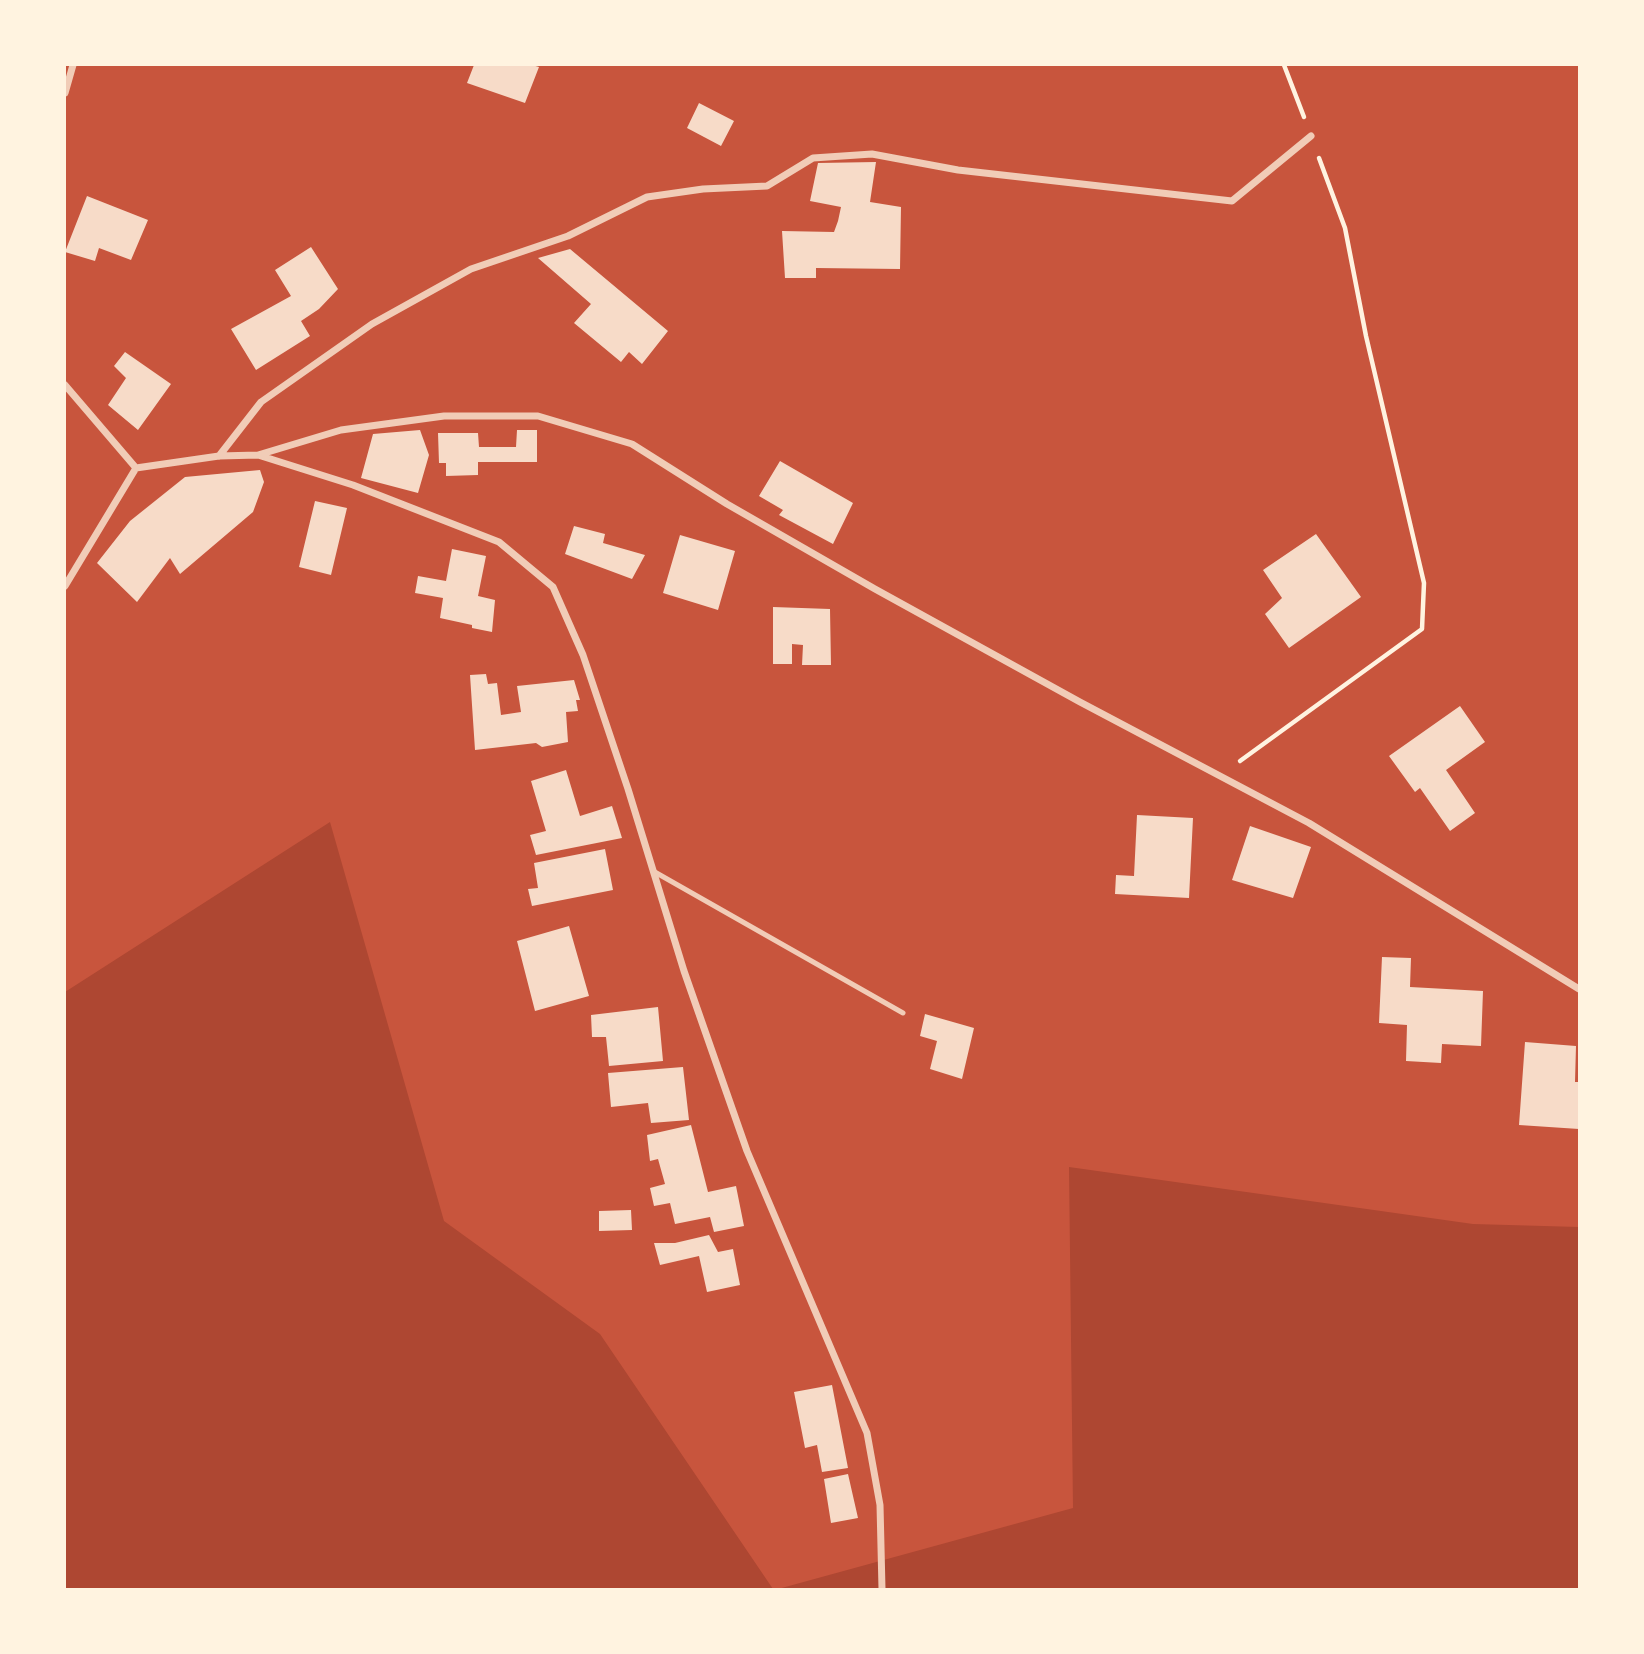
<!DOCTYPE html>
<style>
body{margin:0}
#map{position:relative;width:1644px;height:1654px;overflow:hidden;background:#c8553d;font-family:Quicksand,sans-serif}
canvas{display:block}
.frame{position:absolute;inset:0;border:66px solid #fff3e0;pointer-events:none}
</style>
<div id="map">
<canvas width="1644" height="1654"></canvas>
<div class="frame"></div>
</div>
<script>
const g = document.querySelector('canvas').getContext('2d');
g.lineJoin = 'round';
function fill(path, color) { g.fillStyle = color; g.fill(path, 'evenodd'); }
const poly = rows => new Path2D(rows.map(r => 'M' + r).join(''));
function trace(path, color, width, dash) { g.strokeStyle = color; g.lineWidth = width; g.lineCap = dash ? 'butt' : 'round'; g.setLineDash(dash || []); g.stroke(path); }
fill(poly([
 [330,822,444,1221,600,1334,773,1589,65,1589,65,992],
 [1069,1167,1473,1224,1579,1227,1579,1589,778,1589,1073,1508]
]), '#ae4732');
fill(poly([
 [474,65,532,65,539,67,525,103,467,83],
 [699,103,734,121,721,146,687,128],
 [876,162,870,202,901,207,900,269,816,268,816,278,785,278,782,231,834,232,838,221,841,207,810,201,818,163],
 [87,196,148,220,131,260,99,248,95,261,65,252],
 [311,247,338,289,319,309,301,321,310,336,256,370,231,329,291,296,275,270],
 [570,249,668,331,642,364,629,352,621,362,574,323,591,304,538,258],
 [125,352,171,384,138,430,108,405,126,378,114,366],
 [420,430,429,455,418,493,361,478,373,434],
 [517,430,537,430,537,462,478,462,478,475,446,476,446,463,439,463,438,433,478,433,479,447,516,447],
 [780,461,853,503,833,544,779,515,783,510,759,496],
 [260,470,264,482,253,512,180,574,170,558,137,602,97,563,130,521,185,477],
 [315,501,347,508,331,575,299,567],
 [574,526,605,534,603,543,645,555,632,579,565,554],
 [1316,534,1361,597,1289,648,1265,614,1282,598,1263,570],
 [680,535,735,551,718,610,663,593],
 [452,549,486,556,478,596,495,600,492,632,472,628,472,625,440,618,443,598,415,593,418,576,446,581],
 [773,607,830,609,831,665,802,665,803,645,792,644,792,664,773,664],
 [486,674,488,684,497,683,501,715,521,712,517,686,574,680,580,700,576,700,578,711,566,712,568,742,542,747,536,743,475,750,470,675],
 [1460,706,1485,742,1446,770,1475,813,1450,831,1420,788,1415,792,1389,756],
 [566,770,580,816,612,806,622,838,536,855,530,835,546,831,531,781],
 [1137,815,1193,818,1189,898,1115,894,1116,875,1134,876],
 [1250,826,1311,847,1293,898,1232,880],
 [605,849,613,890,532,906,528,889,538,888,534,863],
 [569,926,589,996,535,1011,517,941],
 [1382,957,1411,958,1410,987,1483,991,1481,1046,1442,1044,1441,1063,1406,1061,1407,1025,1379,1023],
 [658,1007,663,1061,609,1066,606,1037,592,1037,591,1015],
 [925,1014,974,1028,962,1079,930,1069,937,1041,920,1036],
 [1525,1042,1576,1046,1575,1082,1579,1082,1579,1129,1519,1125],
 [683,1067,689,1120,651,1123,648,1103,611,1107,608,1073],
 [691,1125,708,1192,736,1186,744,1226,714,1232,710,1217,675,1224,670,1203,654,1206,650,1188,665,1184,658,1159,650,1161,647,1135],
 [631,1210,632,1230,599,1231,599,1211],
 [709,1235,718,1252,733,1249,740,1285,707,1292,699,1256,660,1265,654,1243,675,1243],
 [832,1385,848,1468,822,1472,817,1445,805,1448,794,1392],
 [848,1474,858,1518,831,1523,824,1479]
]), '#f7dbc8');
trace(poly([
 [1284,65,1304,117],
 [1240,761,1422,629,1424,583,1366,336,1345,228,1319,158]
]), '#fff3e0', 4.5);
trace(poly([
 [653,871,903,1013]
]), '#f1ccb7', 5);
trace(poly([
 [65,93,73,65],
 [65,385,136,468],
 [258,455,341,430,444,416,538,416,632,444,727,504,875,589,1080,702,1309,823,1579,989],
 [219,456,261,402,372,324,471,269,568,236,647,197,703,189,767,186,813,158,872,154,958,170,1232,201,1311,136],
 [136,468,219,456,258,455,353,485,499,542,553,587,583,655,628,789,684,971,747,1151,867,1433,880,1505,882,1589],
 [65,586,136,468]
]), '#f1ccb7', 7);
</script>
